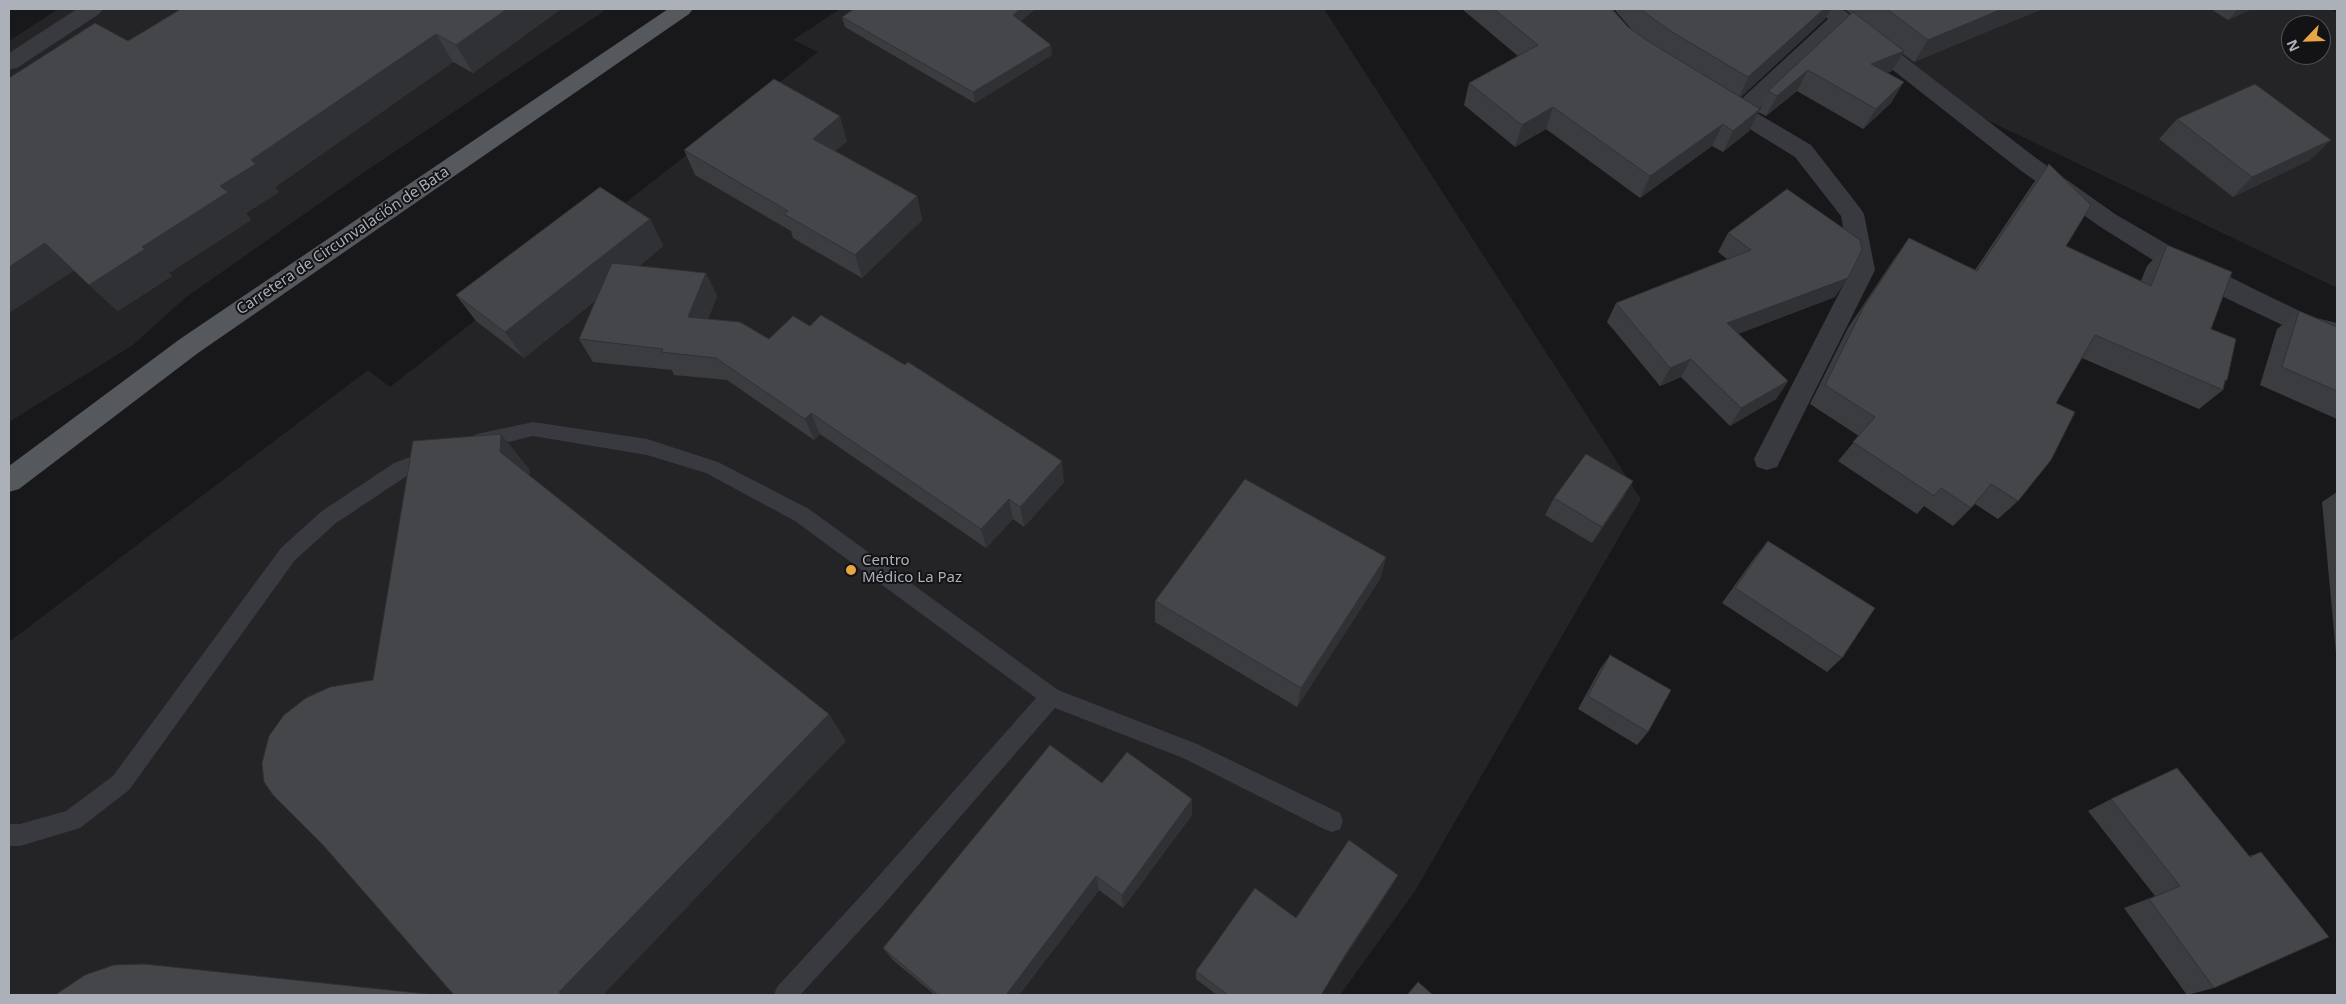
<!DOCTYPE html>
<meta charset="utf-8">
<style>
body{margin:0}
#map{position:relative;width:2346px;height:1004px;overflow:hidden;background:#18181a;font-family:"Noto Sans",sans-serif}
canvas{display:block}
.frame{position:absolute;inset:0;border:10px solid #abb0b9;pointer-events:none}
.north{position:absolute;left:2281px;top:15px;width:50px;height:50px;box-sizing:border-box;background:#131315;border:1px solid #505257;border-radius:50%;rotate:246deg;font-size:14px;font-weight:700;line-height:20px;text-align:center;color:#abb0b9}
.north::after{content:'';display:block;margin:auto;width:18px;height:22px;background:#e7a543;clip-path:polygon(50% 0,100% 100%,50% 72%,0 100%)}
</style>
<div id="map">
<canvas width="2346" height="1004"></canvas>
<div class="frame"></div>
<div class="north">N</div>
</div>
<script>
const g = document.querySelector('canvas').getContext('2d');
g.lineJoin = 'round';
function fill(path, color) { g.fillStyle = color; g.fill(path, 'evenodd'); }
const poly = rows => new Path2D(rows.map(r => 'M' + r).join(''));
function trace(path, color, width, dash) { g.strokeStyle = color; g.lineWidth = width; g.lineCap = dash ? 'butt' : 'round'; g.setLineDash(dash || []); g.stroke(path); }
function label(font, color, halo, rows, align = 'center') {
  g.font = font + ' "Noto Sans",sans-serif'; g.lineWidth = 4; g.setLineDash([]); g.textBaseline = 'middle'; g.strokeStyle = halo; g.fillStyle = color; for (const [text, x, y, turn = 0] of rows) {
    g.save(); g.translate(x, y); g.rotate((+turn || 0) * Math.PI / 180); g.textAlign = isNaN(turn) ? turn : align; if (halo) g.strokeText(text, 0, 0); g.fillText(text, 0, 0); g.restore();
  }
}
fill(poly([
 [58,9,607,9,360,175,185,298,133,345,9,422,9,41],
 [840,9,1324,9,1641,499,1415,891,1340,995,9,995,9,642,368,370,390,387,818,52,793,40],
 [1841,9,2331,9,2337,13,2337,288,1956,105],
 [2291,25,2321,25,2321,55,2291,55]
]), '#242427');
fill(poly([
 [533,422,647,439,718,462,809,509,1058,690,1197,744,1340,813,1343,821,1340,829,1332,832,1324,829,1183,758,1055,708,885,903,800,995,774,995,777,987,869,887,1036,698,795,521,706,473,647,455,533,436,477,450,471,447,468,442,471,437,477,434,533,422],
 [432,449,438,452,441,457,438,462,408,475,336,523,295,560,129,790,80,828,20,846,9,846,9,824,20,824,66,811,113,776,281,548,322,511,394,463,432,449]
]), '#393a3f');
fill(poly([
 [77,9,103,9,99,14,17,68,9,70,9,53,77,9],
 [1818,9,1842,9,2036,158,2115,214,2182,253,2254,289,2312,317,2337,323,2337,343,2297,332,2236,303,2164,267,2099,226,2020,170,1842,30,1755,112,1811,145,1860,208,1864,214,1875,270,1777,467,1767,470,1757,467,1754,459,1851,270,1841,216,1795,157,1714,107,1711,102,1714,97,1722,94,1738,102,1828,19,1818,9]
]), '#393a3f');
fill(poly([
 [668,9,693,9,689,14,198,353,19,489,9,492,9,466,180,339,668,9]
]), '#55585d');
fill(poly([
 [561,9,473,73,453,62,275,187,279,192,246,213,251,220,169,273,172,276,118,311,89,285,128,41],
 [1035,9,1021,21,1052,55,975,103,845,27,842,17],
 [1462,9,1612,9,1628,27,1633,31,1614,9,1831,9,1825,19,1740,97,1760,109,1768,91,1851,14,1845,9,2042,9,1914,62,1902,53,1892,71,1887,73,1891,103,1863,129,1797,91,1766,116,1758,112,1749,131,1723,152,1712,146,1640,198,1546,129,1515,147,1464,105,1469,83,1518,56],
 [2211,9,2252,9,2228,20],
 [2177,119,2310,160,2233,197,2159,139],
 [847,141,835,151,917,196,922,220,862,278,793,238,791,231,695,175,684,150],
 [2049,164,2066,246,2141,281,2147,266,2167,245,2211,329,2227,380,2224,383,2223,390,2199,409,2082,358,2056,403,2018,501,1998,519,1975,504,1953,526,1924,506,1917,514,1838,461,1859,436,1810,404,1848,328,1894,259,1909,238,1975,270,2032,185],
 [650,219,663,246,639,266,706,273,717,296,708,319,769,339,1064,482,1024,527,1013,519,986,548,820,434,814,440,727,380,674,375,672,370,593,362,579,339,595,301,524,358,476,321,456,295],
 [1728,233,1835,297,1738,334,1788,381,1776,399,1730,426,1681,377,1660,386,1607,322,1616,303,1727,259,1718,252],
 [2299,311,2337,327,2337,419,2260,385,2277,329],
 [1633,481,1623,498,1592,543,1545,515,1554,498],
 [2337,492,2337,653,2336,653,2322,502],
 [1768,541,1842,658,1827,672,1722,603,1755,557],
 [1386,557,1380,579,1297,707,1155,622,1155,601],
 [1610,655,1648,732,1637,745,1578,709,1600,669],
 [1102,783,1192,799,1192,815,1123,908,1099,890,1019,995,935,995,893,960,883,948],
 [2111,799,2249,856,2261,852,2214,988,2187,995,2124,908,2155,896,2088,811],
 [1393,884,1341,963,1321,995,1217,995,1196,979,1196,971,1296,918]
]), '#3b3c40');
fill(poly([
 [507,9,561,9,473,73,456,45],
 [1020,9,1035,9,1014,26,1013,15],
 [1824,9,1831,9,1825,19,1738,100,1748,77],
 [2002,9,2042,9,1914,62,1928,40],
 [2238,9,2252,9,2228,20],
 [436,34,453,62,275,187,279,192,246,213,251,220,169,273,172,276,118,311,89,285,142,247,220,186,251,160],
 [1051,45,1052,55,975,103,973,92],
 [1904,51,1892,71,1859,85,1871,64],
 [1808,70,1797,91,1766,116,1777,96],
 [1904,82,1891,103,1863,129,1876,109],
 [1553,107,1546,129,1515,147,1522,125],
 [1760,109,1749,131,1723,152,1733,131],
 [840,116,847,141,821,163,813,139],
 [1723,124,1712,146,1640,198,1650,176],
 [2331,140,2310,160,2233,197,2252,177],
 [917,196,922,220,862,278,855,255],
 [650,219,663,246,524,358,505,332],
 [45,243,75,270,9,313,9,267],
 [706,273,717,296,700,340,688,317],
 [1848,278,1835,297,1716,342,1727,323],
 [1691,359,1681,377,1660,386,1670,368],
 [1788,381,1776,399,1730,426,1741,408],
 [811,413,820,434,814,440,805,419],
 [501,434,530,470,529,488,500,452],
 [1062,461,1064,482,1024,527,1020,507],
 [1633,481,1623,498,1592,543,1602,527],
 [1009,499,1013,519,986,548,981,529],
 [1386,557,1380,579,1297,707,1301,688],
 [829,714,846,741,603,995,562,995,559,992],
 [1192,799,1192,815,1123,908,1122,895],
 [1398,875,1393,884,1341,963,1321,995,1345,955],
 [1096,876,1099,890,1019,995,1006,995]
]), '#303134');
const building = poly([
 [181,9,507,9,456,45,436,34,251,160,256,164,220,186,228,192,142,247,145,249,89,285,45,243,9,267,9,78,95,23,128,41,181,9],
 [854,9,1020,9,1013,15,1051,45,973,92,842,17,854,9],
 [1494,9,1612,9,1628,27,1651,43,1760,109,1733,131,1723,124,1650,176,1553,107,1522,125,1469,83,1538,45,1494,9],
 [1642,9,1824,9,1748,77,1669,30,1647,14,1642,9],
 [1887,9,2002,9,1928,40,1887,9],
 [1853,12,1904,51,1871,64,1904,82,1876,109,1808,70,1777,96,1768,91,1853,12],
 [774,79,840,116,813,139,917,196,855,255,784,214,788,211,684,150,774,79],
 [2255,84,2331,140,2252,177,2177,119,2255,84],
 [2049,164,2091,205,2066,246,2151,286,2167,245,2232,272,2211,329,2236,339,2227,380,2225,380,2223,390,2095,335,2056,403,2075,412,2051,460,2018,501,1991,484,1971,508,1941,488,1934,496,1853,442,1875,417,1825,385,1863,308,1909,238,1977,271,2049,164],
 [600,187,650,219,505,332,456,295,600,187],
 [1787,189,1860,240,1862,250,1848,278,1727,323,1788,381,1741,408,1691,359,1670,368,1616,303,1751,250,1728,233,1787,189],
 [612,263,706,273,688,317,740,322,769,339,793,316,810,326,821,315,905,365,908,362,1062,461,1020,507,1009,499,981,529,811,413,805,419,716,358,661,352,663,349,579,339,612,263],
 [2299,311,2337,327,2337,391,2282,367,2299,311],
 [501,434,500,452,829,714,559,992,562,995,454,995,323,845,273,795,264,782,262,763,269,736,284,715,306,698,330,687,373,680,413,441,501,434],
 [1586,454,1633,481,1602,527,1554,498,1586,454],
 [1245,479,1386,557,1301,688,1155,601,1245,479],
 [1768,541,1875,608,1842,658,1735,588,1768,541],
 [1610,655,1671,690,1648,732,1588,696,1610,655],
 [1050,745,1102,783,1127,752,1192,799,1122,895,1096,876,1006,995,938,995,883,948,1050,745],
 [2177,768,2250,857,2261,852,2329,937,2214,988,2149,899,2180,886,2111,799,2177,768],
 [1349,840,1398,875,1345,955,1321,995,1228,995,1196,971,1255,888,1296,918,1349,840],
 [144,964,436,995,55,995,85,975,114,965,144,964],
 [1418,982,1433,995,1407,995,1418,982]
]);
fill(building, '#45464a');
trace(building, '#303134', 1);
for (const [x, y, r, color] of [
 [851,570,6,"#e7a543"]
]) { const dot = new Path2D(); dot.arc(x, y, r, 0, 2 * Math.PI); g.fillStyle = color; g.fill(dot); trace(dot, '#131315', 2); }
label('15px', '#abb0b9', '#131315', [
 ["Carretera de Circunvalación de Bata",343,241,-34]
]);
label('15px', '#abb0b9', '#131315', [
 ["Centro",862,561],
 ["Médico La Paz",862,578]
], 'left');
</script>
